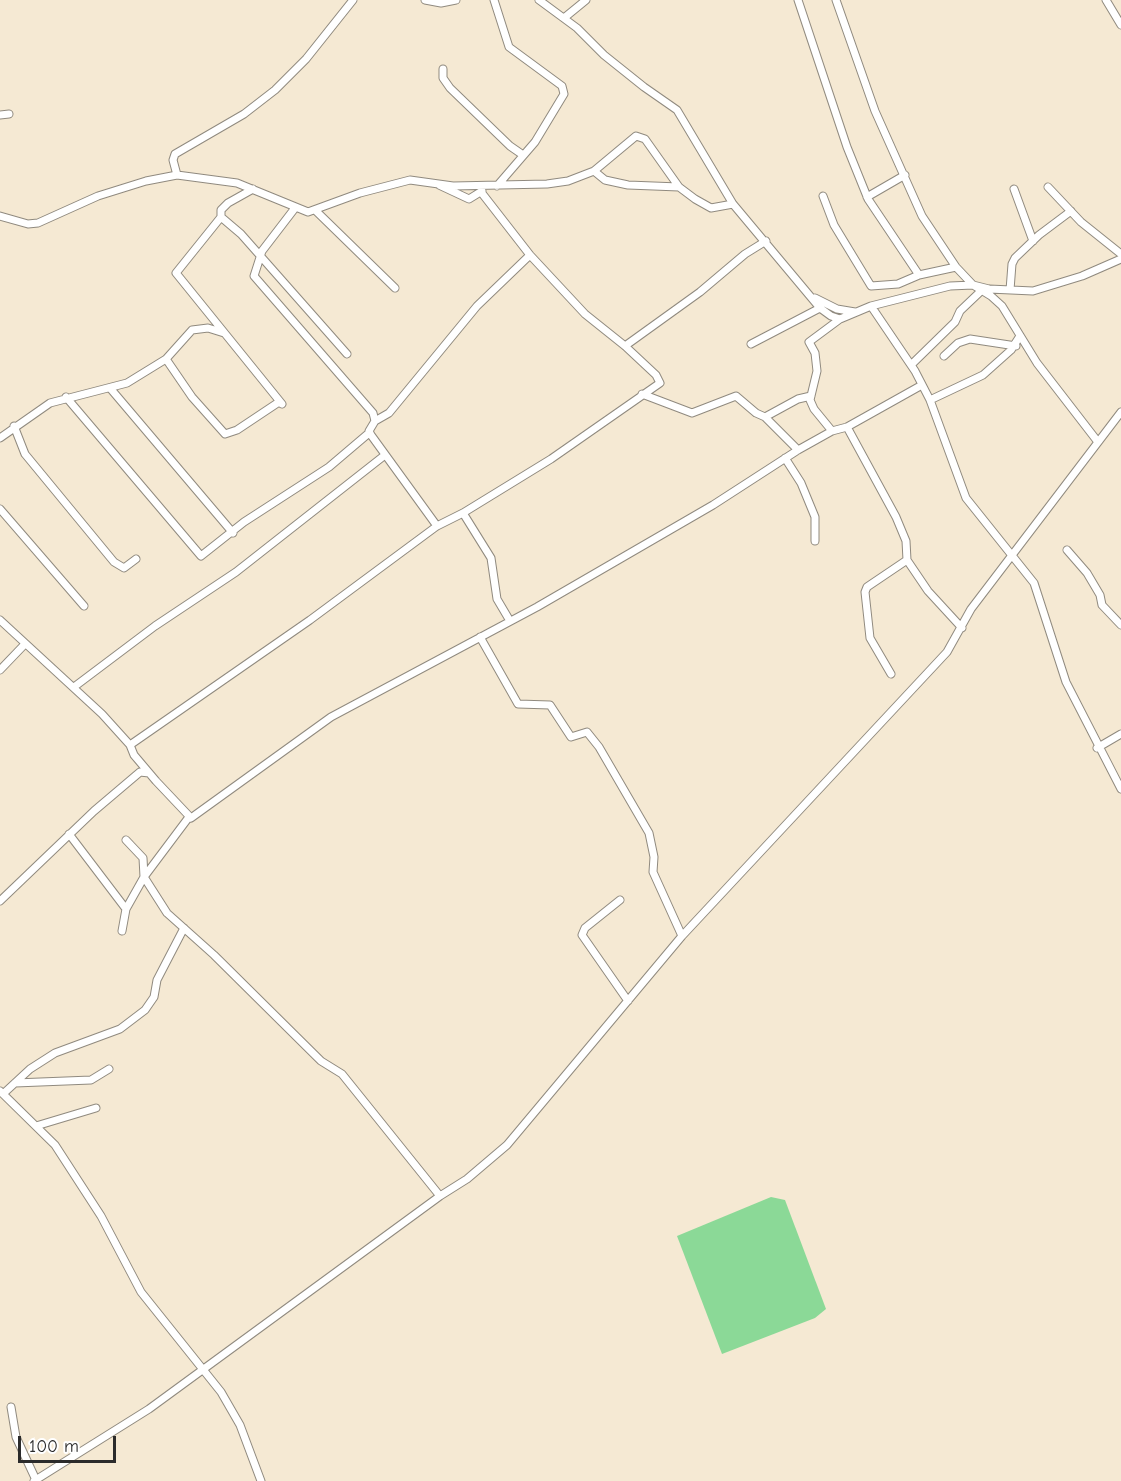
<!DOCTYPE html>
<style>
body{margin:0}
#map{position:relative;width:1121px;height:1481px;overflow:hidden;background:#f5e9d3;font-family:"Comic Neue",sans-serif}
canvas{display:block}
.scale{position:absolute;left:18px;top:1436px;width:98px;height:27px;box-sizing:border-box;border:3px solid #2b2b2b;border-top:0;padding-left:8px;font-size:18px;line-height:21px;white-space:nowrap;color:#2b2b2b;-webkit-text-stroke:4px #fff;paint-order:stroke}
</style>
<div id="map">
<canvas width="1121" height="1481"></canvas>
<div class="scale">100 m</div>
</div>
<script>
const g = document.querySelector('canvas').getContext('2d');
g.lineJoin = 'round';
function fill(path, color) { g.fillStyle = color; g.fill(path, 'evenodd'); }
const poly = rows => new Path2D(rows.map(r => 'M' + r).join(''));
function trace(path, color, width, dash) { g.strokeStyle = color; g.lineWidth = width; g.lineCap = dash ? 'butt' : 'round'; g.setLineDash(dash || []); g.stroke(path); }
fill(poly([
 [771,1197,785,1200,826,1309,815,1318,722,1354,677,1236]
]), '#8bd997');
const minor = poly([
 [425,0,441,3,456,0],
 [494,0,509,47,562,86,564,94,535,142,497,186],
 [539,0,577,28,604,55,644,87,677,110,733,204,820,308,831,316,840,319,871,306,915,371,930,400,966,498,1034,583,1066,682,1121,789],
 [798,0,847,147,868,199,919,275],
 [836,0,875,111,922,216,956,267,973,285,991,296,1002,306,1037,363,1098,442],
 [1106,0,1121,25],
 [564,18,586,0],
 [443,69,443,78,450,88,510,146,523,155],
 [0,115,9,114],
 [594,171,605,180,628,185,679,187],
 [177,175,173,160,175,154,244,114,275,90,306,59,353,0],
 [439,185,469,199,482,191],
 [1048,187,1081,222,1121,254],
 [1014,189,1033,241],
 [823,196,834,225,871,286,898,284,919,275,956,267],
 [867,197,905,175],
 [295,208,262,251,254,276,373,413,375,421,369,431,371,435,437,526],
 [315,210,395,288],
 [0,216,28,224,38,223,98,196,146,181,177,175,237,183,308,212,360,193,410,180,453,186,547,184,568,181,594,171,636,136,645,139,679,187,695,199,711,208,733,204],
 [221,217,241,234,347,354],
 [1010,290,1012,264,1015,258,1039,235,1071,211],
 [815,298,837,309,855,312],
 [871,306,950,286,973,285,989,289,1033,291,1082,276,1121,259],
 [751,344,820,308],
 [625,346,700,292,745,254,766,241],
 [944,356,958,343,970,339,1016,346],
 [166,359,192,330,208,328,224,333],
 [911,365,955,322,960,311,981,291],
 [110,388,233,533],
 [642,394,692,413,736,396,756,413,765,417,798,399,811,396],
 [66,397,201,556,244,522,329,467,369,433],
 [930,400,983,375,1011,350,1020,336],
 [765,417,798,450],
 [375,421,389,413,477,306,530,255],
 [14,426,25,454,114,562,124,568,136,559],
 [847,427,896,517,906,541,907,560,928,591,962,628],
 [832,431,814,409,810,400,817,371,815,353,809,342,840,319],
 [0,438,50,403,127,383,166,359,192,397,225,434,237,430,279,402,282,404,176,273,221,217,221,210,228,203,253,189],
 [785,458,801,483,815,517,815,541],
 [0,509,84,606],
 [463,513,491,558,497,599,510,621],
 [1067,550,1087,573,1100,595,1102,605,1121,625],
 [0,620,102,714,130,745,134,755,156,781,191,818,331,717,537,607,713,505,798,450,832,431,847,427,922,385],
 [480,637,518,704,550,705,571,737,587,732,599,747,649,833,654,857,653,872,682,936],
 [0,670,24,645],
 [891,674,870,638,865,592,867,587,907,560],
 [74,687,155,626,236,572,385,455],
 [130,745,310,620,437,526,463,513,551,459,660,383,656,375,625,346,585,314,530,255,481,192],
 [1097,748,1121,734],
 [69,834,126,909,122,931],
 [126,840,143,858,144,877,167,913,214,955,321,1061,342,1074,440,1196],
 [620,900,585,928,582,935,628,1001],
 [0,901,94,811,140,772,149,773],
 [126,909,144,877,189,817],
 [15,1083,91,1080,109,1069],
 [0,1091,55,1145,101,1216,141,1292,221,1392,240,1425,261,1481],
 [3,1094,30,1069,55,1053,120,1029,145,1010,154,997,157,980,184,928],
 [36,1126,96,1108],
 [11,1407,16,1437,36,1480],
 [34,1481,149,1409,440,1196,467,1179,507,1145,682,936,947,652,971,609,1121,412]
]);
trace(minor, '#908a7f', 9);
trace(minor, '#fff', 7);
</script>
